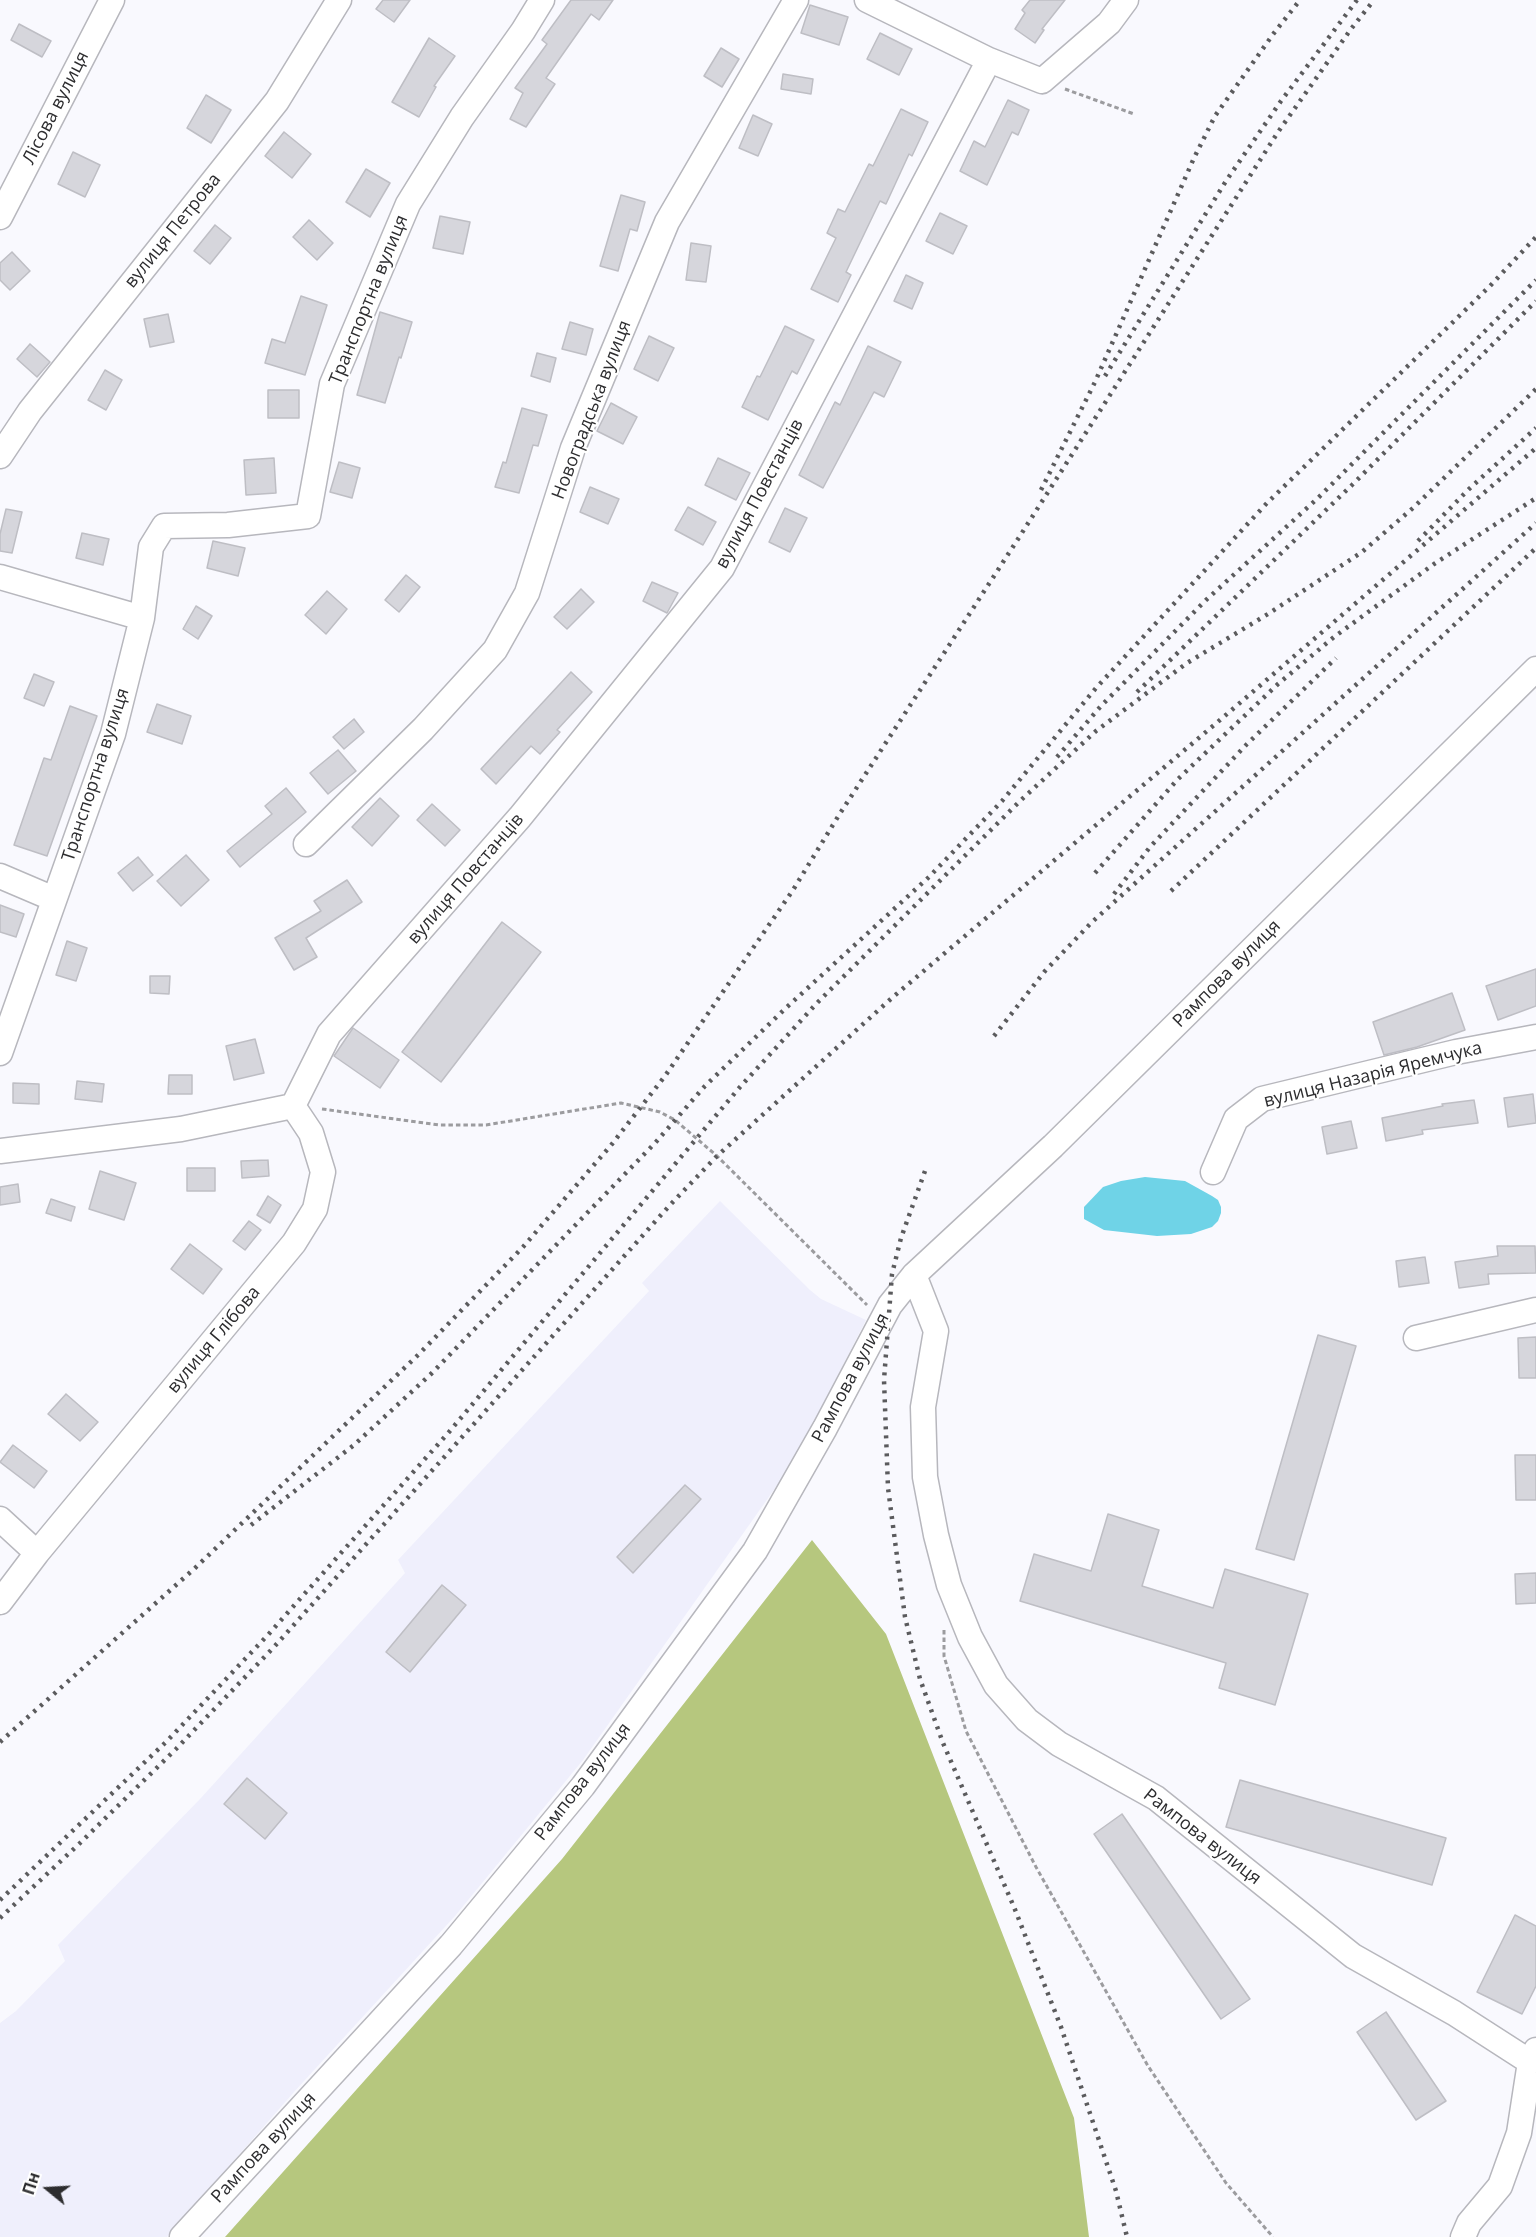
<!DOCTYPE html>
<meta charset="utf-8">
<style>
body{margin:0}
#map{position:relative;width:1536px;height:2237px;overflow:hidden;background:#f9f9fe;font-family:"Open Sans",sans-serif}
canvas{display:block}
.north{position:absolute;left:18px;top:2159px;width:60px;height:60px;-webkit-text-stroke:4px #fff;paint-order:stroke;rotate:288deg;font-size:16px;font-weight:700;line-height:24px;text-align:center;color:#2d2d2f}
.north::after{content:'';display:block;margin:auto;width:21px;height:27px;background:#2d2d2f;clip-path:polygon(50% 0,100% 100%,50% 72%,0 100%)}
</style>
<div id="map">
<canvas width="1536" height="2237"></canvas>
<div class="north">Пн</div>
</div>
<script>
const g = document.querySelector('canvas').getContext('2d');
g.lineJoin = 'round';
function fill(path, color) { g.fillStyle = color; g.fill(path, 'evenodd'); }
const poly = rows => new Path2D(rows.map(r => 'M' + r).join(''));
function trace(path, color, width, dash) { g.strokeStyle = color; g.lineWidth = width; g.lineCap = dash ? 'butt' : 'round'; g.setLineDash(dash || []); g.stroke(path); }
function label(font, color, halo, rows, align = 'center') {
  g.font = font + ' "Open Sans",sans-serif'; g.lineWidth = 4.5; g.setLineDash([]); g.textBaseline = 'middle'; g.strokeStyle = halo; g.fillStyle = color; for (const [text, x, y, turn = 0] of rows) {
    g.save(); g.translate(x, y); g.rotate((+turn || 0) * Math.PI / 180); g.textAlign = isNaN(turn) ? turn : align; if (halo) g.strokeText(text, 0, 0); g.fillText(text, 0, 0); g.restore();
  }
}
fill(poly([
 [720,1201,810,1290,821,1299,866,1320,795,1460,583,1760,455,1916,294,2092,167,2237,0,2237,0,2023,16,2011,65,1961,58,1945,200,1799,405,1573,398,1560,649,1291,642,1283]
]), '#efeffc');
fill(poly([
 [812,1540,886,1634,1074,2118,1089,2237,225,2237,562,1859]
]), '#b6c77e');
fill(poly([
 [1145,1177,1185,1181,1212,1196,1218,1200,1221,1207,1221,1213,1218,1221,1212,1227,1191,1234,1157,1236,1104,1230,1084,1219,1084,1207,1103,1187,1121,1181]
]), '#6fd3e7');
const building = poly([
 [383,0,410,0,394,22,376,9,383,0],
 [571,0,613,0,599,20,591,14,546,78,555,84,526,127,510,119,523,93,515,88,547,44,542,40,571,0],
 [1030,0,1065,0,1042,29,1044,30,1035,43,1015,29,1025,13,1022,10,1030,0],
 [810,5,848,17,839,45,801,33,810,5],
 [19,24,51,41,42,57,11,40,19,24],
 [880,33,912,49,899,75,867,59,880,33],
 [429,38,455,56,434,86,436,87,419,117,392,102,429,38],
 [721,48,739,59,722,87,704,76,721,48],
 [783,74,813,79,811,94,781,89,783,74],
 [206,95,231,110,211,143,187,128,206,95],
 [1008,100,1029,110,1018,135,1012,132,987,185,960,171,974,141,985,147,1008,100],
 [901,109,928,122,912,156,909,154,886,204,880,201,846,272,851,275,838,302,811,289,836,238,827,233,838,209,845,212,869,164,873,166,901,109],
 [753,115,772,124,758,156,739,148,753,115],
 [284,132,311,154,292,178,265,156,284,132],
 [73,152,100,165,85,197,58,184,73,152],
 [366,169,390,183,370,217,346,202,366,169],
 [621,195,645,202,637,231,630,229,618,271,600,266,621,195],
 [940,213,967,226,953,254,926,241,940,213],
 [440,216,470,222,463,254,433,248,440,216],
 [309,220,333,243,317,260,293,237,309,220],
 [215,225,231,238,210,264,194,251,215,225],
 [691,243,711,246,706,282,686,280,691,243],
 [12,252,30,271,10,290,0,280,0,263,12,252],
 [906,275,923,283,912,309,894,301,906,275],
 [301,296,327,305,305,375,265,363,272,339,285,343,301,296],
 [380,312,412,322,401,358,399,357,385,403,357,395,380,312],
 [168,314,174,342,150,347,144,319,168,314],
 [570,322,593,329,586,355,562,349,570,322],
 [785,326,814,340,797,374,792,371,768,420,742,407,757,376,760,377,785,326],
 [649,336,674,348,658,381,634,369,649,336],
 [30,344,50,362,37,377,17,359,30,344],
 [868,346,901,362,884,397,874,392,823,488,799,475,835,402,840,405,868,346],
 [537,353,556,358,550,382,531,376,537,353],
 [105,370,122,380,106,410,88,400,105,370],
 [268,390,299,390,299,418,268,418,268,390],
 [611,403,637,417,623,444,597,431,611,403],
 [522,408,547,415,538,446,533,445,519,493,495,487,503,462,506,463,522,408],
 [274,458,276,493,246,495,244,460,274,458],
 [718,458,750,473,736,500,705,485,718,458],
 [339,462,360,468,352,498,330,492,339,462],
 [590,487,619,499,608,524,580,512,590,487],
 [688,507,716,522,703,545,675,530,688,507],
 [785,508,807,518,790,552,769,542,785,508],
 [6,509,22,512,12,553,0,551,0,534,6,509],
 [82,533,109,539,103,565,76,558,82,533],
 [213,541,245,548,238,576,207,568,213,541],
 [406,575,420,587,399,612,385,600,406,575],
 [652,582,678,593,667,613,643,601,652,582],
 [581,589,594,602,567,629,554,617,581,589],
 [327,591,347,609,326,634,305,615,327,591],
 [196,606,212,616,198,639,183,629,196,606],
 [571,672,592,692,557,730,560,732,540,754,531,746,496,784,481,769,571,672],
 [34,674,54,682,44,706,24,698,34,674],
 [157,704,191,716,182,744,147,732,157,704],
 [70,706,97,716,47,856,14,845,44,758,51,760,70,706],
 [354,719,364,732,344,749,333,737,354,719],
 [338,750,356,771,328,794,310,773,338,750],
 [286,788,306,812,240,867,227,851,272,814,265,806,286,788],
 [380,798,399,816,372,846,352,827,380,798],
 [432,804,460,830,445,846,417,820,432,804],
 [186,855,209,880,181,906,157,881,186,855],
 [138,857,153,875,133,891,118,873,138,857],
 [347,880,362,902,306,938,317,957,294,970,275,938,321,911,314,901,347,880],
 [0,905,24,914,16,937,0,932,0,905],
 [502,922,541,952,441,1082,402,1052,502,922],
 [67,941,87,948,76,981,56,975,67,941],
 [1536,969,1536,1006,1498,1020,1486,986,1536,969],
 [150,976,170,976,169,994,150,993,150,976],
 [1452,993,1465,1030,1417,1047,1384,1055,1373,1022,1452,993],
 [353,1028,399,1060,380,1088,334,1056,353,1028],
 [255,1039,264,1073,234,1080,226,1046,255,1039],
 [169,1075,192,1075,192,1094,168,1094,169,1075],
 [77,1081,104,1084,102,1102,75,1099,77,1081],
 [13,1083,39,1084,39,1104,13,1103,13,1083],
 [1533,1094,1536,1123,1508,1127,1504,1098,1533,1094],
 [1474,1100,1478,1123,1422,1130,1423,1134,1386,1141,1382,1118,1443,1106,1442,1104,1474,1100],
 [1351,1121,1357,1148,1327,1154,1322,1127,1351,1121],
 [268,1160,269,1176,242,1178,241,1161,268,1160],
 [187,1168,215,1168,215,1191,187,1191,187,1168],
 [100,1171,136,1183,124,1220,89,1209,100,1171],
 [18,1184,20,1202,0,1205,0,1187,18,1184],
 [268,1196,281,1205,270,1223,257,1215,268,1196],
 [51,1199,75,1207,71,1221,46,1213,51,1199],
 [249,1221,261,1230,245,1250,233,1241,249,1221],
 [190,1244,222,1269,203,1294,171,1269,190,1244],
 [1497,1246,1535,1246,1536,1273,1488,1274,1489,1284,1459,1288,1455,1262,1498,1256,1497,1246],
 [1425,1257,1429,1283,1399,1287,1396,1261,1425,1257],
 [1318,1335,1356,1346,1294,1560,1256,1549,1318,1335],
 [1536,1337,1536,1378,1519,1378,1518,1338,1536,1337],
 [66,1394,98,1422,80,1441,48,1414,66,1394],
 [13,1445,47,1471,34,1488,0,1462,13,1445],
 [1515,1455,1536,1455,1536,1500,1516,1500,1515,1455],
 [685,1485,701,1499,633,1573,617,1557,685,1485],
 [1108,1514,1159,1530,1142,1586,1213,1608,1225,1569,1308,1594,1275,1705,1219,1688,1226,1663,1020,1601,1034,1554,1091,1571,1108,1514],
 [1536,1573,1536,1603,1516,1604,1515,1574,1536,1573],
 [442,1585,466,1605,410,1672,386,1652,442,1585],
 [247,1778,287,1813,265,1839,224,1804,247,1778],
 [1240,1780,1446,1838,1432,1885,1226,1827,1240,1780],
 [1122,1814,1250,1999,1221,2019,1094,1834,1122,1814],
 [1515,1915,1536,1926,1536,1986,1522,2014,1477,1992,1515,1915],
 [1386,2012,1446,2101,1416,2120,1357,2032,1386,2012]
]);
fill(building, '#d6d6dc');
trace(building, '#bebec4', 1.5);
const minor = poly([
 [867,0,989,60],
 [0,217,112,0],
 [0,456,30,411,277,101,339,0],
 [0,577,142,618],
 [306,844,423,729,495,650,527,593,573,448,667,222,796,0],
 [0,876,54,899],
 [0,1053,113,734,142,618,151,547,164,526,228,525,308,516,332,384,408,204,462,117,523,31,542,0],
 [293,1106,329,1034,520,817,722,568,989,60,1042,81,1109,23,1126,0],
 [0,1151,181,1129,293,1106],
 [1213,1172,1236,1119,1262,1099,1456,1052,1536,1037],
 [914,1275,936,1331,923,1407,925,1477,936,1535,949,1585,970,1637,996,1685,1027,1720,1059,1744,1156,1798,1353,1956,1454,2013,1530,2062],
 [1416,1338,1536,1310],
 [0,1519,37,1553],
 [0,1602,37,1553,294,1243,315,1209,323,1172,311,1133,293,1106],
 [182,2237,451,1945,583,1786,755,1551,825,1428,890,1305,914,1275,1053,1146,1536,669],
 [1463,2237,1469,2223,1500,2186,1519,2133,1530,2062,1536,2050]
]);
trace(minor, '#b7b7bd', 27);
trace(poly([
 [1065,89,1134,114],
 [322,1109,439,1125,486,1125,621,1103,660,1112,675,1120,717,1156,867,1305],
 [944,1630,944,1656,966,1731,1036,1867,1148,2066,1226,2183,1273,2237]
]), '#9c9c9f', 3, [4.5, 3]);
trace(minor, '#fff', 24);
trace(poly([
 [1105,376,1226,181,1281,101,1357,0],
 [1041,490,1095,382,1194,158,1215,116,1274,33,1300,0],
 [1418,541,1469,489,1536,428],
 [1137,692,1352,485,1536,301],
 [1057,757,1101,706,1206,600,1318,498,1536,280],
 [1095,873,1178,779,1278,684,1334,637,1434,564,1536,498],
 [1171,891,1536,548],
 [1114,894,1150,847,1247,744,1336,658],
 [994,1036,1045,971,1092,922,1536,523],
 [925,1171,901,1238,892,1274,884,1380,888,1488,905,1617,920,1679,943,1743,1014,1907,1061,2027,1116,2191,1127,2237],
 [251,1525,354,1445,432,1373,655,1143,705,1086,787,1007,929,877,1002,801,1096,688,1267,503,1490,286,1536,237],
 [0,1742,194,1569,419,1354,523,1247,612,1144,665,1076,793,890,839,815,1018,539,1278,132,1351,29,1374,0],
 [0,1900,167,1741,266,1637,449,1432,740,1087,817,1003,1020,801,1096,731,1187,663,1268,614,1362,552,1413,508,1536,389],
 [0,1918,79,1844,176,1749,274,1647,670,1205,717,1156,893,997,1220,720,1536,448]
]), '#5b5b5d', 4.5, [3, 6]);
label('18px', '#2d2d2f', '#fff', [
 ["Лісова вулиця",56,108,-63],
 ["вулиця Петрова",173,231,-51],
 ["Транспортна вулиця",369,300,-68],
 ["Новоградська вулиця",592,410,-69],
 ["вулиця Повстанців",760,494,-62],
 ["Транспортна вулиця",96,775,-72],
 ["вулиця Повстанців",466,879,-49],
 ["Рампова вулиця",1227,974,-45],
 ["вулиця Назарія Яремчука",1373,1075,-14],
 ["вулиця Глібова",214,1340,-50],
 ["Рампова вулиця",851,1378,-62],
 ["Рампова вулиця",583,1782,-52],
 ["Рампова вулиця",1202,1837,38],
 ["Рампова вулиця",264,2148,-47]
]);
</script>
